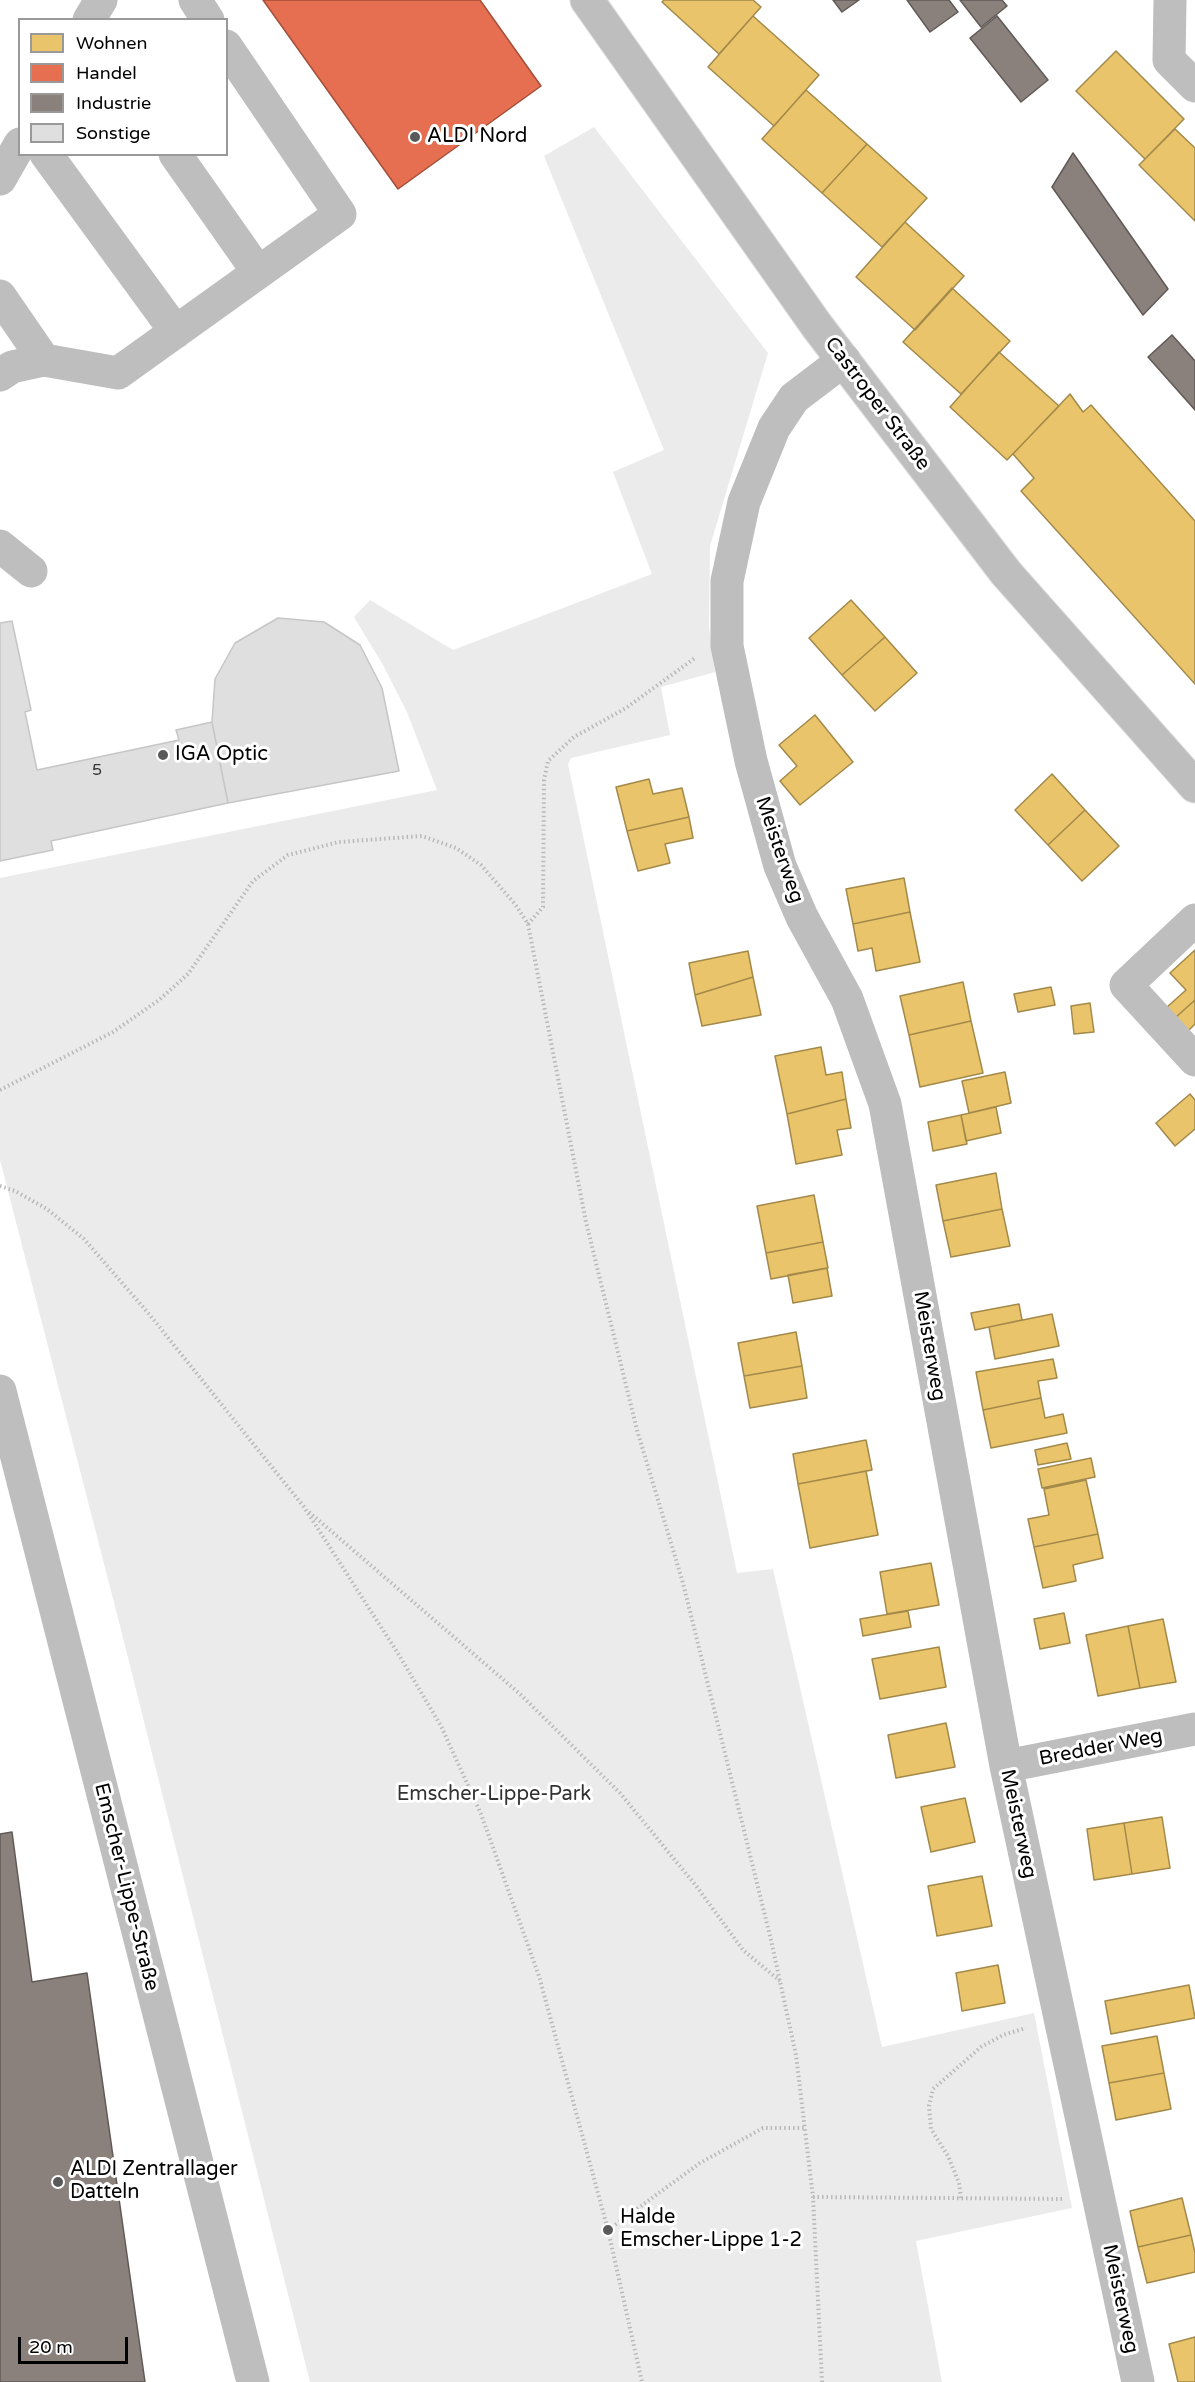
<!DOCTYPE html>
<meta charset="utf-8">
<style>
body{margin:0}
#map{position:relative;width:1195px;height:2382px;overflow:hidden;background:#fff;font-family:"Varela Round",sans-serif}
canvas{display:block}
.legend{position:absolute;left:18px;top:18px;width:210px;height:138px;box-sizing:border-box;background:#fff;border:2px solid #999;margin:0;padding:8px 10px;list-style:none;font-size:18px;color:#000}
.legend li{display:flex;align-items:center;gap:12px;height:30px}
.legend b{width:30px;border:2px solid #999}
.scale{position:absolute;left:18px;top:2337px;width:110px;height:27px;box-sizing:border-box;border:3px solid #000;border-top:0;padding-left:8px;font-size:18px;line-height:21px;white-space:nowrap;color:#000;-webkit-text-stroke:4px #fff;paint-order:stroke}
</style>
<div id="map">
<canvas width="1195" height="2382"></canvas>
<ul class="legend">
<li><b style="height:16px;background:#e9c46a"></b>Wohnen</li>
<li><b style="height:16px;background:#e76f51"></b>Handel</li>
<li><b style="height:16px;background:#8a817c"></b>Industrie</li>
<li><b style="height:16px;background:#dfdfdf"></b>Sonstige</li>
</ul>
<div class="scale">20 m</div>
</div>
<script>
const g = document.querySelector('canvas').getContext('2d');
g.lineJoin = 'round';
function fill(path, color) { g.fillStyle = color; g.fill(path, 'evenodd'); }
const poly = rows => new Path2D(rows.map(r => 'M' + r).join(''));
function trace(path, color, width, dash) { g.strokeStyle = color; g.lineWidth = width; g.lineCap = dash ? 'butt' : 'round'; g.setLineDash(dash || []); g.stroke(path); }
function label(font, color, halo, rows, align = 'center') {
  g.font = font + ' "Varela Round",sans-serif'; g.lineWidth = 6; g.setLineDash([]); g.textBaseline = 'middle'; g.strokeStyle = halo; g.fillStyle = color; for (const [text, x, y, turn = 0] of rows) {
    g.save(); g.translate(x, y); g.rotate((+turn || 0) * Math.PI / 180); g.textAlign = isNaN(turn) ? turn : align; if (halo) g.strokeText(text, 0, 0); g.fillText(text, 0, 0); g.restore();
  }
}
fill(poly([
 [594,127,768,353,710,546,709,627,715,672,661,687,670,735,571,758,568,764,737,1573,773,1569,882,2047,1034,2013,1072,2208,916,2241,942,2382,310,2382,119,1622,0,1160,0,878,437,790,407,712,383,665,354,617,370,600,453,650,652,574,613,472,664,450,544,156]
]), '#ebebeb');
const homes = poly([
 [664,0,753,0,761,7,719,54,662,2,664,0],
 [753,16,819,75,774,126,708,67,753,16],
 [1116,51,1184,119,1145,159,1076,91,1116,51],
 [806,90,867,144,822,193,762,139,806,90],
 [1175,129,1195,148,1195,221,1139,165,1175,129],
 [867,144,927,198,882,247,822,193,867,144],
 [905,222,964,276,915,330,856,277,905,222],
 [952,288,1010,341,961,394,903,342,952,288],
 [999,352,1059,406,1007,460,950,407,999,352],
 [1070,394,1083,412,1091,405,1195,521,1195,684,1021,491,1034,478,1013,454,1070,394],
 [851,600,885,637,842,675,809,638,851,600],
 [885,637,917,673,875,711,842,675,885,637],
 [815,715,853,762,800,805,780,781,797,766,779,745,815,715],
 [1052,774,1085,810,1048,845,1015,810,1052,774],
 [649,779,653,794,682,788,689,817,627,831,616,787,649,779],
 [1085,810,1119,846,1082,881,1048,845,1085,810],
 [689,817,693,838,665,844,670,863,638,871,627,831,689,817],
 [904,878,910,912,853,924,846,889,904,878],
 [910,912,920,962,876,971,872,948,858,951,853,924,910,912],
 [1195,950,1195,1000,1175,1018,1166,1008,1186,990,1170,973,1195,950],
 [748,951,753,977,695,995,689,963,748,951],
 [753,977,761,1015,702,1026,695,995,753,977],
 [963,982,971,1021,909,1035,900,996,963,982],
 [1051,987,1055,1005,1018,1012,1014,994,1051,987],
 [1195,1000,1195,1024,1187,1032,1175,1018,1195,1000],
 [1090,1003,1094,1032,1074,1034,1071,1006,1090,1003],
 [971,1021,983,1073,920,1087,909,1035,971,1021],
 [821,1047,826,1075,842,1072,846,1099,787,1114,775,1056,821,1047],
 [1005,1072,1011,1103,969,1113,962,1081,1005,1072],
 [1190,1094,1195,1100,1195,1129,1175,1146,1156,1123,1190,1094],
 [846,1099,851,1128,837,1130,842,1155,796,1164,787,1114,846,1099],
 [996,1107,1001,1133,966,1141,961,1115,996,1107],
 [961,1115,967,1144,933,1151,928,1122,961,1115],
 [996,1173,1002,1209,943,1221,936,1185,996,1173],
 [814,1195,823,1242,766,1253,757,1206,814,1195],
 [1002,1209,1010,1246,951,1257,943,1221,1002,1209],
 [823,1242,828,1268,771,1279,766,1253,823,1242],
 [827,1268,832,1296,793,1303,788,1275,827,1268],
 [1019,1304,1022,1320,975,1330,971,1313,1019,1304],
 [1052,1314,1059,1346,995,1359,989,1327,1052,1314],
 [796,1332,802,1366,744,1376,738,1343,796,1332],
 [1053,1359,1057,1378,1038,1381,1041,1398,983,1410,976,1372,1053,1359],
 [802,1366,807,1398,750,1408,744,1376,802,1366],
 [1041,1398,1045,1418,1063,1414,1067,1433,991,1448,983,1410,1041,1398],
 [866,1440,872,1470,798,1484,793,1454,866,1440],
 [1067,1443,1071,1459,1038,1465,1035,1450,1067,1443],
 [1091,1458,1095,1477,1042,1488,1038,1469,1091,1458],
 [866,1471,878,1535,810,1548,798,1484,866,1471],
 [1086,1480,1098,1534,1034,1547,1028,1519,1049,1515,1044,1489,1086,1480],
 [1098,1534,1103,1558,1073,1565,1076,1581,1043,1588,1034,1547,1098,1534],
 [931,1563,939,1605,887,1614,880,1572,931,1563],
 [908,1611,911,1627,863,1636,860,1619,908,1611],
 [1064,1613,1070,1643,1040,1649,1034,1619,1064,1613],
 [1163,1619,1176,1682,1140,1688,1128,1626,1163,1619],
 [1128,1626,1140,1688,1098,1696,1086,1635,1128,1626],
 [939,1647,946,1687,880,1699,872,1659,939,1647],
 [946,1723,955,1767,896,1778,888,1735,946,1723],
 [965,1798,975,1842,931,1852,921,1807,965,1798],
 [1162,1817,1170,1868,1132,1874,1124,1823,1162,1817],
 [1124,1823,1132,1874,1094,1880,1087,1829,1124,1823],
 [982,1876,992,1926,937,1936,928,1886,982,1876],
 [998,1965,1005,2003,962,2011,956,1973,998,1965],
 [1189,1985,1195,2018,1111,2034,1105,2001,1189,1985],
 [1157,2036,1164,2073,1109,2083,1102,2046,1157,2036],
 [1164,2073,1171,2109,1116,2120,1109,2083,1164,2073],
 [1182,2198,1191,2235,1138,2247,1130,2211,1182,2198],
 [1191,2235,1195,2253,1195,2272,1147,2283,1138,2247,1191,2235],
 [1195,2337,1195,2382,1178,2382,1169,2344,1195,2337]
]);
fill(homes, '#e9c46a');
trace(homes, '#a3894a', 1.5);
const shops = poly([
 [263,0,480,0,541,86,398,189,263,0]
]);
fill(shops, '#e76f51');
trace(shops, '#a24e39', 1.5);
const industry = poly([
 [833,0,859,0,842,12,833,0],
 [907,0,949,0,958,12,930,32,907,0],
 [960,0,1002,0,1007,6,981,27,960,0],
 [997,16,1048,80,1021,102,970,38,997,16],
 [1073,153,1168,289,1143,315,1052,187,1073,153],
 [1172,335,1195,361,1195,410,1148,357,1172,335],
 [12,1832,32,1982,87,1973,145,2382,0,2382,0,1834,12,1832]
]);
fill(industry, '#8a817c');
trace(industry, '#615a57', 1.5);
const building = poly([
 [278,618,324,622,360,645,382,688,399,771,228,803,212,722,215,679,235,643,278,618],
 [12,621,31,710,25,712,37,770,179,740,176,730,212,722,228,803,51,841,53,850,0,861,0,623,12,621]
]);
fill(building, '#dfdfdf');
trace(building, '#c6c6c6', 1.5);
const major = poly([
 [587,0,817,326,1006,573,1195,786]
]);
trace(major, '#dbdbdb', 35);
trace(poly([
 [528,924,543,907,544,780,548,761,574,737,626,708,695,658],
 [0,1090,113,1032,159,1000,188,974,253,881,288,855,339,842,422,836,456,848,481,865,515,904,528,924,586,1222,637,1430,683,1583,771,1940,796,2055,813,2197,822,2382],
 [0,1186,15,1191,47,1209,84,1239,149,1314,304,1507,399,1655,441,1726,481,1814,539,1976,608,2230,642,2382],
 [309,1512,520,1694,620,1793,697,1887,743,1950,780,1981],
 [813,2197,1064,2199],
 [961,2198,959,2183,948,2156,931,2129,929,2106,933,2089,981,2047,1003,2035,1026,2028],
 [608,2230,700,2163,763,2128,806,2128]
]), '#b9b9b9', 4, [1.5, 3]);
trace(poly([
 [195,0,208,20],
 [1170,0,1169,60,1195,86],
 [89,20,101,0],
 [46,154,176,332],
 [175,154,258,272],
 [0,179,20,144],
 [0,296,44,360,118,373,340,214,226,46],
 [844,360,794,398,774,428,744,502,727,581,727,646,751,761,780,866,802,917,847,999,885,1104,1006,1766,1138,2382],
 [0,375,12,367,44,360],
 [0,546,31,571],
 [1195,920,1126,985,1195,1060],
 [0,1391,253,2382],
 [1006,1766,1195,1729]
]), '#bebebe', 33);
trace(major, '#bebebe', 33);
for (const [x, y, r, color] of [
 [415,137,6,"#595959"],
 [163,755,6,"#595959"],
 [58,2182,6,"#595959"],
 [608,2230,6,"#595959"]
]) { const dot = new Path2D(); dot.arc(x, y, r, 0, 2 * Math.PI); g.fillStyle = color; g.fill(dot); trace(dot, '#fff', 2); }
label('16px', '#383838', null, [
 ["5",97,771]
]);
label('20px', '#000', '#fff', [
 ["ALDI Nord",427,137],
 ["IGA Optic",175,755],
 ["ALDI Zentrallager",70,2170],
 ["Datteln",70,2193],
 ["Halde",620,2218],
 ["Emscher-Lippe 1-2",620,2241]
], 'left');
label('20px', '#000', '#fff', [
 ["Castroper Straße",877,404,53],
 ["Meisterweg",779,850,71],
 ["Meisterweg",929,1346,80],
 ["Bredder Weg",1101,1748,-11],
 ["Meisterweg",1018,1824,78],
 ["Emscher-Lippe-Straße",126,1887,76],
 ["Meisterweg",1120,2299,78]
]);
label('20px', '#323232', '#fff', [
 ["Emscher-Lippe-Park",494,1795]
]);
</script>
